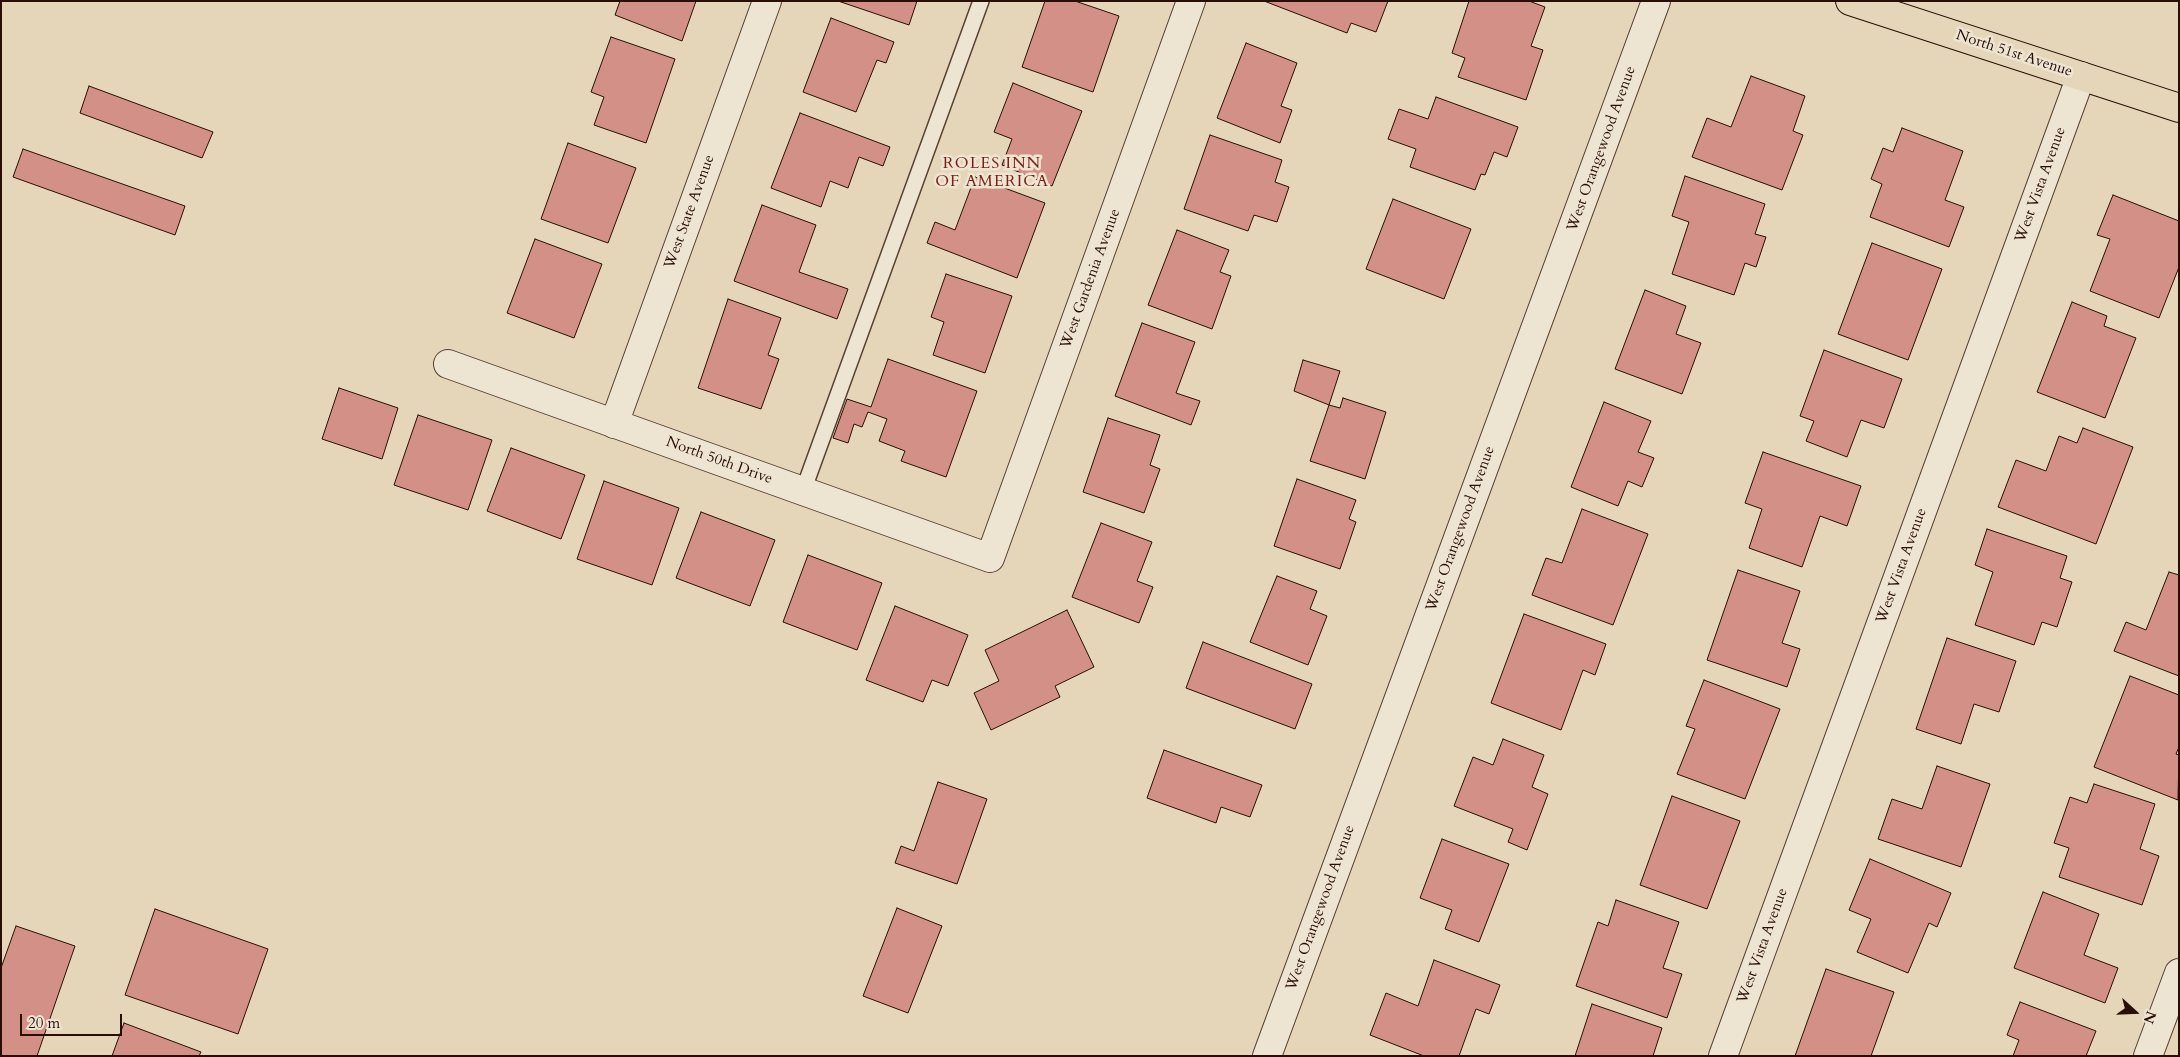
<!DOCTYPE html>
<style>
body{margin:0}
#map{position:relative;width:2180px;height:1057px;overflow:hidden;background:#e5d6ba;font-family:Cardo,serif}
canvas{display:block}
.frame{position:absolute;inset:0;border:2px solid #280e05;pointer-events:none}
.north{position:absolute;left:2110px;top:987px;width:50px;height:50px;-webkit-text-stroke:4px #eee4d2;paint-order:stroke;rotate:110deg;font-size:14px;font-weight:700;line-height:20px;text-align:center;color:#280e05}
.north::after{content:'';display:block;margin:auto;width:18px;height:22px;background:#280e05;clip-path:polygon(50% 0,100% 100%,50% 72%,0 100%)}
.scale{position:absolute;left:20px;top:1014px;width:102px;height:22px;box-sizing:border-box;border:2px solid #280e05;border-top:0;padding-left:6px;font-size:15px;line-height:18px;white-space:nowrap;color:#280e05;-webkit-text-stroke:4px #eee4d2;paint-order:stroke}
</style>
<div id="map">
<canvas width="2180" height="1057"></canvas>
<div class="frame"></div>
<div class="north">N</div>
<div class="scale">20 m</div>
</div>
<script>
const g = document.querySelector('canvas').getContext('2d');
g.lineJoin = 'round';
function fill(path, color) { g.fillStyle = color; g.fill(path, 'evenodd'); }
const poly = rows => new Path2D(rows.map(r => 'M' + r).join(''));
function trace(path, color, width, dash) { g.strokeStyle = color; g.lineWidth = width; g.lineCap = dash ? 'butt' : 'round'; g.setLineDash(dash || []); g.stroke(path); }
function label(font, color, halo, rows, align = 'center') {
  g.font = font + ' Cardo,serif'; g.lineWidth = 5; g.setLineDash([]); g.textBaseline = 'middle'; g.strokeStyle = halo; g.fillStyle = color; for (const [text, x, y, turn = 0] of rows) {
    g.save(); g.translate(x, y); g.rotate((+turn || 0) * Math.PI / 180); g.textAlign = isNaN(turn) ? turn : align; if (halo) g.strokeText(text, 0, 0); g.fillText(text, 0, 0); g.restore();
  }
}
const building = poly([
 [620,1,696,1,682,41,615,15,620,1],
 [838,1,917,1,909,25,838,1],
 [1045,1,1075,1,1119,16,1093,92,1022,67,1045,1],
 [1264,1,1388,1,1376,32,1351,23,1347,33,1264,1],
 [1469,1,1529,1,1545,7,1531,46,1543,50,1526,100,1458,77,1465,58,1452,53,1469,1],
 [831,18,894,42,886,63,877,60,856,112,803,92,831,18],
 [611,37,675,59,646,143,594,125,604,97,591,92,611,37],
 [1246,43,1297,63,1281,106,1292,110,1280,143,1217,118,1246,43],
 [1751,76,1805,96,1793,131,1803,135,1782,190,1692,157,1707,118,1731,127,1751,76],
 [1013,83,1082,111,1052,186,1002,165,1012,139,994,132,1013,83],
 [89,86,213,132,202,158,80,113,89,86],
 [1436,97,1518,127,1507,157,1494,152,1485,175,1481,174,1475,190,1410,167,1416,149,1388,139,1399,109,1428,119,1436,97],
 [800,113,890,147,883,166,859,157,848,188,830,181,821,207,771,188,800,113],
 [1902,128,1963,151,1945,200,1964,207,1949,247,1870,217,1882,184,1871,179,1883,148,1893,152,1902,128],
 [1210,135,1282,160,1275,182,1289,187,1277,222,1254,215,1248,231,1184,209,1210,135],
 [568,143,636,168,608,243,541,219,568,143],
 [23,149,185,206,175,235,13,177,23,149],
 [1685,176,1765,204,1755,234,1766,237,1756,267,1745,263,1734,295,1672,274,1689,222,1672,216,1685,176],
 [975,177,1045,203,1017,278,927,243,935,222,955,230,975,177],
 [2113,195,2179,221,2179,267,2159,318,2090,291,2110,239,2097,235,2113,195],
 [1393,199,1471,229,1444,299,1366,269,1393,199],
 [762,205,816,225,799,272,848,289,837,319,734,281,762,205],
 [1177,230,1229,250,1220,272,1231,276,1212,329,1148,305,1177,230],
 [535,239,602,264,574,338,507,313,535,239],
 [1872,243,1942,269,1908,360,1838,334,1872,243],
 [946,274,1012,296,985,373,933,355,944,322,931,317,946,274],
 [1645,290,1686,306,1676,334,1701,343,1682,394,1615,369,1645,290],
 [728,299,781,318,768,355,779,359,761,409,698,388,728,299],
 [2072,302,2107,316,2104,326,2136,338,2105,418,2037,392,2072,302],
 [1142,323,1195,342,1176,393,1200,401,1191,425,1115,396,1142,323],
 [1824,350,1902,379,1884,428,1861,420,1847,457,1806,441,1814,421,1800,416,1824,350],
 [888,359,977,391,946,477,901,461,905,451,879,441,887,419,868,412,862,427,854,424,848,443,833,438,847,399,871,407,888,359],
 [1303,360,1340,371,1329,405,1294,391,1303,360],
 [339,388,398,408,382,459,322,439,339,388],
 [1343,398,1386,412,1365,479,1310,461,1329,405,1340,408,1343,398],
 [1604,402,1651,421,1638,452,1654,458,1642,487,1628,481,1618,506,1571,487,1604,402],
 [418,415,492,440,468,510,394,485,418,415],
 [1108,418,1160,435,1150,465,1160,469,1144,513,1083,492,1108,418],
 [2083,428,2133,447,2096,544,1998,507,2016,460,2046,471,2059,436,2077,443,2083,428],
 [511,448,585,475,561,539,487,511,511,448],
 [1763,452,1861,486,1847,526,1820,516,1802,567,1749,548,1762,509,1745,503,1763,452],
 [1297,479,1356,500,1349,519,1356,522,1340,569,1274,546,1297,479],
 [604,481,679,508,652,585,577,559,604,481],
 [1582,509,1648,534,1613,625,1532,595,1546,558,1562,563,1582,509],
 [701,512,775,540,750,606,676,578,701,512],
 [1101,523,1152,542,1137,581,1153,587,1139,623,1072,597,1101,523],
 [1987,529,2067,556,2060,578,2072,582,2057,627,2042,622,2034,645,1975,625,1993,572,1975,565,1987,529],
 [808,555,882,583,857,650,783,622,808,555],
 [1738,570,1800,591,1782,643,1800,649,1787,687,1707,660,1738,570],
 [2169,572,2179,575,2179,676,2114,651,2126,622,2146,630,2169,572],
 [1277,576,1317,591,1310,609,1327,616,1308,665,1250,642,1277,576],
 [895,606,968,635,948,686,932,680,923,702,866,680,895,606],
 [1067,610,1094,667,1055,686,1060,697,991,730,974,693,999,681,985,650,1067,610],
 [1524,614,1606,644,1595,675,1583,670,1561,730,1491,703,1524,614],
 [1947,638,2016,661,1999,712,1974,704,1961,744,1916,729,1947,638],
 [1203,642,1312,684,1295,729,1186,688,1203,642],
 [2130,676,2179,695,2179,747,2176,754,2179,755,2178,800,2094,767,2130,676],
 [1704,680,1780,709,1745,799,1677,774,1695,729,1686,726,1704,680],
 [1503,739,1544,755,1532,787,1548,794,1527,850,1508,842,1513,829,1454,806,1473,757,1493,765,1503,739],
 [1164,750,1262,785,1250,817,1221,807,1216,823,1147,798,1164,750],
 [1937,766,1990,784,1961,867,1878,839,1892,799,1922,809,1937,766],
 [938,782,987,799,957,884,895,863,901,846,914,851,938,782],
 [2094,784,2155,804,2140,849,2159,856,2142,905,2059,877,2069,848,2054,843,2070,797,2087,803,2094,784],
 [1672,796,1740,821,1707,909,1640,885,1672,796],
 [1442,839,1509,864,1479,942,1445,929,1452,910,1420,898,1442,839],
 [1870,859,1951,893,1937,927,1929,923,1908,973,1857,952,1871,919,1849,910,1870,859],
 [2043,892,2099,914,2084,955,2118,968,2105,1003,2014,968,2043,892],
 [1616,900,1679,922,1663,968,1682,974,1667,1018,1576,986,1598,922,1608,926,1616,900],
 [897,908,942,926,908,1013,863,996,897,908],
 [155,909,268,949,238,1034,125,995,155,909],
 [16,926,75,946,37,1056,1,1056,1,968,16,926],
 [1434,960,1500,985,1489,1014,1476,1009,1459,1056,1424,1056,1370,1035,1386,993,1418,1006,1434,960],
 [1826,969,1894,992,1871,1056,1795,1056,1826,969],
 [2020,1002,2096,1031,2086,1056,2013,1056,2019,1040,2007,1035,2020,1002],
 [1592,1004,1662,1028,1653,1056,1575,1056,1592,1004],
 [124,1023,201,1052,199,1056,112,1056,124,1023]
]);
fill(building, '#d39086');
trace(building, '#280e05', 1);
const service = poly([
 [803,491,981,1]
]);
const minor = poly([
 [448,364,990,558,1191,1],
 [614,424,767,1],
 [1723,1056,2081,76],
 [2148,1056,2179,973]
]);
const tertiary = poly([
 [1267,1056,1656,1]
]);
const primary = poly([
 [1850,1,2179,108]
]);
trace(service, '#574032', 18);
trace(minor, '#574032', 30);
trace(tertiary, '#574032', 30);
trace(primary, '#280e05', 30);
trace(service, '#eee4d2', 15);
trace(minor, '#eee4d2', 28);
trace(tertiary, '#eee4d2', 28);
trace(primary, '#e5d6ba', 28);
label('15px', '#280e05', '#eee4d2', [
 ["North 51st Avenue",2014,54,18],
 ["West Orangewood Avenue",1602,149,-70],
 ["West Vista Avenue",2041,185,-70],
 ["West State Avenue",690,212,-70],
 ["West Gardenia Avenue",1091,279,-70],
 ["North 50th Drive",719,461,20],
 ["West Orangewood Avenue",1461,529,-70],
 ["West Vista Avenue",1902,566,-70],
 ["West Orangewood Avenue",1321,908,-70],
 ["West Vista Avenue",1763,946,-70]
]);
g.letterSpacing = '1px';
label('16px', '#7a1f14', '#eee4d2', [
 ["ROLES INN",992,164],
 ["OF AMERICA",992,182]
]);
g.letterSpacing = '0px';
</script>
